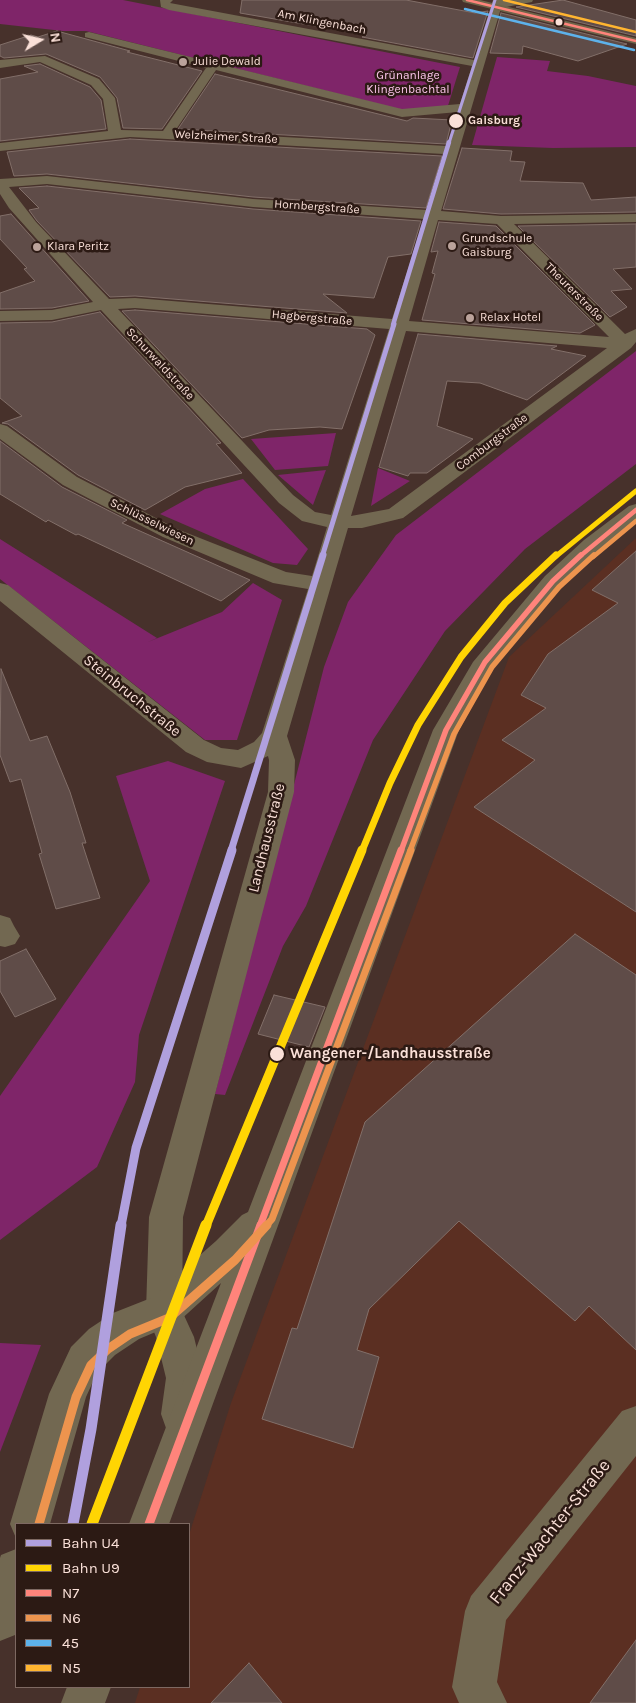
<!DOCTYPE html>
<meta charset="utf-8">
<style>
body{margin:0}
#map{position:relative;width:636px;height:1703px;overflow:hidden;background:#47312b;font-family:Karla,sans-serif}
canvas{display:block}
.legend{position:absolute;left:15px;top:1523px;width:175px;height:165px;box-sizing:border-box;background:#2c1a14;border:1px solid #7e6962;margin:0;padding:6px 9px;list-style:none;font-size:15px;color:#fae0d8}
.legend li{display:flex;align-items:center;gap:10px;height:25px}
.legend b{width:25px;border:1px solid #7e6962}
.north{position:absolute;left:15px;top:15px;width:50px;height:50px;-webkit-text-stroke:4px #2c1a14;paint-order:stroke;rotate:81deg;font-size:14px;font-weight:700;line-height:20px;text-align:center;color:#fae0d8}
.north::after{content:'';display:block;margin:auto;width:18px;height:22px;background:#fae0d8;clip-path:polygon(50% 0,100% 100%,50% 72%,0 100%)}
</style>
<div id="map">
<canvas width="636" height="1703"></canvas>
<ul class="legend">
<li><b style="height:6px;background:#b0a0de"></b>Bahn U4</li>
<li><b style="height:6px;background:#ffd503"></b>Bahn U9</li>
<li><b style="height:6px;background:#ff847b"></b>N7</li>
<li><b style="height:6px;background:#ed944e"></b>N6</li>
<li><b style="height:6px;background:#5db2eb"></b>45</li>
<li><b style="height:6px;background:#ffb530"></b>N5</li>
</ul>
<div class="north">N</div>
</div>
<script>
const g = document.querySelector('canvas').getContext('2d');
g.lineJoin = 'round';
function fill(path, color) { g.fillStyle = color; g.fill(path, 'evenodd'); }
const poly = rows => new Path2D(rows.map(r => 'M' + r).join(''));
function trace(path, color, width, dash) { g.strokeStyle = color; g.lineWidth = width; g.lineCap = dash ? 'butt' : 'round'; g.setLineDash(dash || []); g.stroke(path); }
function label(font, color, halo, rows, align = 'center') {
  g.font = font + ' Karla,sans-serif'; g.lineWidth = 5; g.setLineDash([]); g.textBaseline = 'middle'; g.strokeStyle = halo; g.fillStyle = color; for (const [text, x, y, turn = 0] of rows) {
    g.save(); g.translate(x, y); g.rotate((+turn || 0) * Math.PI / 180); g.textAlign = isNaN(turn) ? turn : align; if (halo) g.strokeText(text, 0, 0); g.fillText(text, 0, 0); g.restore();
  }
}
fill(poly([
 [636,538,636,1703,135,1703,140,1687,189,1687,189,1535,231,1403,509,657]
]), '#5b2f22');
fill(poly([
 [0,0,123,0,460,67,447,109,403,110,86,31,63,31,0,24],
 [497,57,550,61,547,71,588,76,636,86,636,147,553,148,472,145],
 [636,351,636,464,525,549,445,631,373,740,306,906,283,946,225,1095,215,1094,324,667,348,602,396,535],
 [336,433,328,466,275,470,251,439],
 [378,468,410,481,371,506],
 [326,470,313,505,278,475],
 [243,479,308,549,297,565,273,563,160,514,205,489],
 [0,539,157,638,148,642,222,612,253,583,282,600,237,740,205,740,0,579],
 [168,761,225,781,139,1035,135,1082,97,1167,0,1240,0,1096,150,881,116,776],
 [0,1343,41,1345,0,1452]
]), '#7f2569');
const building = poly([
 [242,0,406,0,475,13,488,11,473,58,362,37,367,35,240,13,242,0],
 [563,0,636,20,636,36,516,7,563,0],
 [501,13,627,44,578,61,523,46,522,54,490,53,501,13],
 [57,31,130,51,127,52,202,71,162,129,123,128,117,98,100,77,46,54,4,58,0,56,0,45,31,35,38,37,57,31],
 [40,64,90,87,101,100,106,129,0,141,0,79,38,72,24,66,40,64],
 [215,74,407,121,413,118,452,120,446,144,178,129,215,74],
 [130,139,442,156,426,208,253,197,47,174,14,176,7,152,130,139],
 [462,148,512,151,510,161,525,162,520,181,583,183,591,200,636,197,636,212,501,214,443,209,462,148],
 [47,186,253,209,421,221,411,254,388,257,374,298,323,294,347,313,135,296,110,297,37,221,29,210,39,208,19,188,47,186],
 [11,214,89,301,52,308,0,309,0,293,35,281,24,269,27,268,0,239,0,216,11,214],
 [439,222,496,226,595,325,580,333,422,320,435,274,432,273,438,251,431,252,439,222],
 [636,224,636,267,613,269,632,289,611,291,627,307,610,317,518,226,636,224],
 [135,310,367,329,375,335,342,429,320,427,269,430,242,438,122,311,135,310],
 [100,312,221,443,216,444,242,473,185,487,145,510,78,475,8,424,2,423,22,416,0,398,0,323,52,322,100,312],
 [418,334,557,346,551,349,586,356,527,400,480,383,447,381,437,426,473,439,427,473,410,473,408,476,379,467,418,334],
 [0,441,62,487,127,520,122,523,250,580,221,601,78,534,76,535,48,520,46,522,0,494,0,441],
 [636,551,636,912,474,807,535,760,502,740,546,708,521,695,548,654,618,603,592,590,636,551],
 [1,669,30,741,47,736,70,792,86,843,82,843,100,898,56,909,39,854,42,853,21,779,10,782,0,755,1,669],
 [575,934,636,975,636,1350,589,1306,575,1321,459,1221,369,1309,357,1350,379,1357,353,1448,262,1419,292,1328,297,1329,365,1122,575,934],
 [26,949,56,999,15,1017,0,991,0,961,26,949],
 [274,995,325,1007,309,1047,258,1034,274,995],
 [636,1640,636,1703,590,1703,636,1640],
 [249,1663,282,1703,211,1703,249,1663]
]);
fill(building, '#5f4c48');
trace(building, '#826f69', 1);
fill(poly([
 [160,0,173,0,170,3,474,60,493,0,533,0,532,2,501,8,441,211,501,216,636,214,636,222,514,224,625,334,636,329,636,342,631,348,403,518,362,528,348,528,287,736,295,760,294,792,183,1217,182,1311,194,1337,204,1378,199,1414,194,1428,180,1433,166,1428,161,1414,166,1378,156,1337,146,1311,149,1217,268,792,269,760,268,756,241,768,207,762,186,752,0,601,0,583,8,585,204,740,221,748,238,750,254,742,262,733,308,589,273,583,163,537,63,485,0,439,0,424,7,426,77,477,177,529,286,572,312,576,327,527,302,521,279,503,101,310,52,320,0,321,0,311,52,310,93,302,9,208,0,194,0,179,47,176,253,199,427,210,444,154,130,137,0,151,0,143,108,131,103,99,91,85,40,62,0,68,0,60,45,56,99,79,115,98,121,130,163,131,206,68,85,37,85,33,89,32,402,109,460,104,472,66,169,10,161,7,160,0],
 [216,70,402,117,458,112,447,146,175,131,216,70],
 [47,184,253,207,424,219,392,319,135,298,109,299,36,222,9,187,47,184],
 [438,220,497,224,609,337,409,321,438,220],
 [135,308,389,329,331,515,315,512,293,495,118,309,135,308],
 [406,331,607,348,389,509,351,516,406,331],
 [0,915,10,918,14,926,20,936,15,944,5,947,0,946,0,915],
 [636,1406,636,1456,506,1620,497,1682,507,1703,459,1703,452,1687,465,1611,471,1596,622,1411,636,1406]
]), '#726851');
fill(poly([
 [636,504,636,520,600,550,561,586,495,665,459,730,169,1524,129,1524,221,1283,177,1323,139,1339,115,1355,97,1373,86,1397,50,1524,16,1524,16,1538,10,1524,49,1394,71,1347,89,1329,113,1313,151,1298,216,1241,242,1215,248,1212,433,730,473,662,545,576,584,540,629,506,636,504],
 [16,1549,16,1633,15,1635,0,1641,0,1558,1,1555,16,1549],
 [67,1687,111,1687,105,1703,61,1703,67,1687]
]), '#726851');
fill(poly([
 [462,0,480,0,636,38,636,44,463,2,462,0]
]), '#6e654a');
trace(poly([
 [467,0,636,41]
]), '#ff847b', 2.5);
trace(poly([
 [579,557,636,510]
]), '#ff847b', 4.5);
trace(poly([
 [401,851,446,730,485,662,553,581,581,555]
]), '#ff847b', 5.5);
trace(poly([
 [260,1226,401,850]
]), '#ff847b', 7);
trace(poly([
 [149,1524,261,1225]
]), '#ff847b', 9);
trace(poly([
 [593,557,636,521]
]), '#ed944e', 4.5);
trace(poly([
 [410,851,454,734,492,667,559,587,594,555]
]), '#ed944e', 5.5);
trace(poly([
 [266,1226,272,1219,411,850]
]), '#ed944e', 7);
trace(poly([
 [39,1524,76,1397,91,1365,108,1349,130,1334,169,1318,235,1260,267,1225]
]), '#ed944e', 9);
trace(poly([
 [465,9,634,50]
]), '#5db2eb', 2.5);
trace(poly([
 [504,0,636,32]
]), '#ffb530', 2.5);
trace(poly([
 [449,143,495,0]
]), '#b0a0de', 3);
trace(poly([
 [393,325,449,142]
]), '#b0a0de', 4.5);
trace(poly([
 [322,557,394,324]
]), '#b0a0de', 5);
trace(poly([
 [231,851,323,555]
]), '#b0a0de', 7);
trace(poly([
 [121,1226,136,1148,232,850]
]), '#b0a0de', 9);
trace(poly([
 [73,1524,91,1429,121,1225]
]), '#b0a0de', 11);
trace(poly([
 [555,557,636,491]
]), '#ffd503', 5);
trace(poly([
 [362,851,390,783,418,725,461,657,505,603,556,555]
]), '#ffd503', 7);
trace(poly([
 [206,1226,362,850]
]), '#ffd503', 9);
trace(poly([
 [92,1524,206,1225]
]), '#ffd503', 11);
for (const [x, y, r, color] of [
 [559,22,4.5,"#fae0d8"],
 [183,62,5,"#bba39b"],
 [456,121,8,"#fae0d8"],
 [452,246,5,"#bba39b"],
 [37,247,5,"#bba39b"],
 [470,318,5,"#bba39b"],
 [277,1054,8,"#fae0d8"]
]) { const dot = new Path2D(); dot.arc(x, y, r, 0, 2 * Math.PI); g.fillStyle = color; g.fill(dot); trace(dot, '#2c1a14', 2); }
label('12px', '#fae0d8', '#2c1a14', [
 ["Am Klingenbach",322,22,11],
 ["Welzheimer Straße",226,137,3],
 ["Hornbergstraße",317,207,4],
 ["Theurerstraße",574,292,45],
 ["Hagbergstraße",312,318,5],
 ["Schurwaldstraße",160,364,47],
 ["Comburgstraße",492,442,-37],
 ["Schlüsselwiesen",152,522,26]
]);
label('12px', '#fae0d8', '#2c1a14', [
 ["Julie Dewald",193,62],
 ["Grundschule",462,239],
 ["Gaisburg",462,253],
 ["Klara Peritz",47,247],
 ["Relax Hotel",480,318]
], 'left');
label('12px', '#fcc6eb', '#2c1a14', [
 ["Grünanlage",408,76],
 ["Klingenbachtal",408,90]
]);
label('bold 12px', '#fae0d8', '#2c1a14', [
 ["Gaisburg",468,121]
], 'left');
label('15px', '#fae0d8', '#2c1a14', [
 ["Steinbruchstraße",132,696,39],
 ["Landhausstraße",267,838,-76]
]);
label('bold 15px', '#fae0d8', '#2c1a14', [
 ["Wangener-/Landhausstraße",290,1054]
], 'left');
label('18px', '#fae0d8', '#2c1a14', [
 ["Franz-Wachter-Straße",550,1532,-51]
]);
</script>
